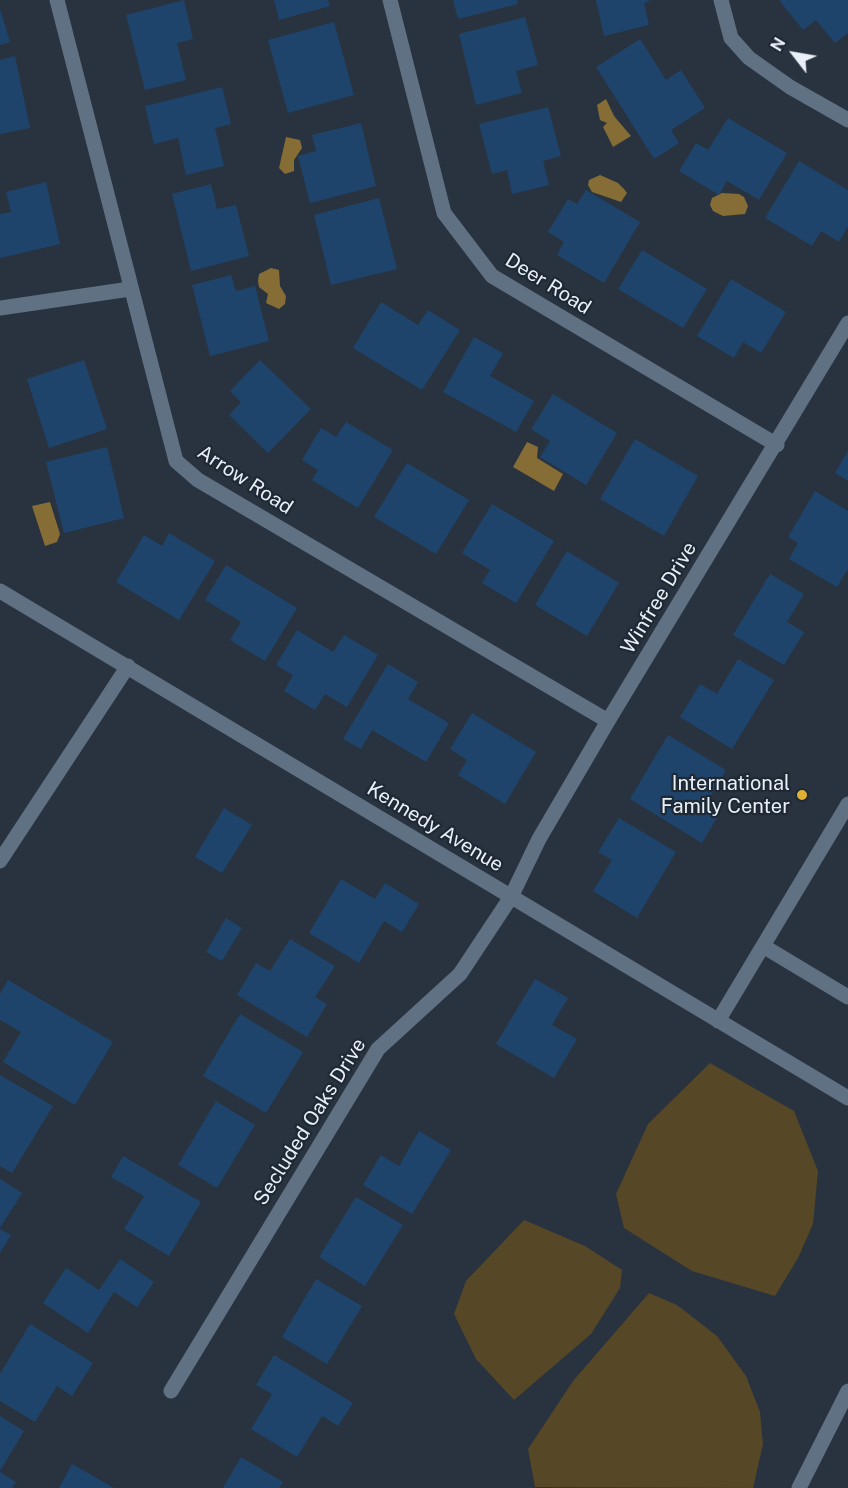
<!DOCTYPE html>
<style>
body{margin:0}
#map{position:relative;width:848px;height:1488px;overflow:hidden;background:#28333f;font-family:"Public Sans",sans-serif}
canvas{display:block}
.north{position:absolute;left:764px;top:24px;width:60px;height:60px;-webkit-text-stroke:4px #1e2935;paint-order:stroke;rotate:301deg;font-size:16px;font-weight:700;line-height:24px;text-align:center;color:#e8eff7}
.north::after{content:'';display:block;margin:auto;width:21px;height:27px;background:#e8eff7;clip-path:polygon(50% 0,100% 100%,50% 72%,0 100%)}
</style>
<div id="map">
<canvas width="848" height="1488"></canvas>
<div class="north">N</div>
</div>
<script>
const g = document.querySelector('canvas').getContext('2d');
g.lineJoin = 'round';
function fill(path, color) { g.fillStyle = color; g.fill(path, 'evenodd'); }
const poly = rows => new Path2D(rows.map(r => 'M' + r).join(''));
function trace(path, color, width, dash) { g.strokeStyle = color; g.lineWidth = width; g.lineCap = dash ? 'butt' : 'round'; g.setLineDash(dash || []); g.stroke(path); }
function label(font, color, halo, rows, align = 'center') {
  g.font = font + ' "Public Sans",sans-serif'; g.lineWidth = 4.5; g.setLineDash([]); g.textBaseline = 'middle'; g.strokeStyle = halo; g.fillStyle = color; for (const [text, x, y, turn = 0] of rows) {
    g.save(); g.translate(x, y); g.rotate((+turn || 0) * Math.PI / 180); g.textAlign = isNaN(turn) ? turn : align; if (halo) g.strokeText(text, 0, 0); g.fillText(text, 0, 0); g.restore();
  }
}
fill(poly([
 [710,1063,794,1111,818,1171,813,1224,798,1258,775,1296,692,1271,624,1228,616,1194,648,1124],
 [524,1220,585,1246,622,1270,620,1288,591,1334,514,1400,476,1359,454,1314,466,1281],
 [649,1293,677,1305,717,1336,746,1376,760,1412,763,1444,753,1488,535,1487,528,1449,573,1381]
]), '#564727');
fill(poly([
 [606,99,614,116,631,136,613,147,603,127,607,123,600,120,597,105],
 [286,137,300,140,302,148,294,160,294,171,285,174,279,168],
 [600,175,618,183,624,189,627,193,621,202,592,192,588,185,589,180],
 [722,193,739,194,744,197,748,206,745,214,723,216,713,211,710,205,712,198],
 [271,268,279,270,280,286,286,296,285,304,279,309,266,303,268,294,259,287,258,281,259,274],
 [527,442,538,447,537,458,563,474,554,491,513,467],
 [50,502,60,534,57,542,45,546,32,506]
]), '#856d35');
fill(poly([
 [184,0,193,39,177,43,186,80,145,90,126,15],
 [274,0,328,0,330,6,279,20],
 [453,0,517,0,518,4,458,19],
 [596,0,651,0,644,3,649,25,604,36],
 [779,0,848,0,848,33,835,43,816,20,803,30],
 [0,9,10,42,0,45],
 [525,17,538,65,516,71,522,93,476,105,459,34],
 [334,22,354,95,288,113,268,40],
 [640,39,666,80,681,70,705,108,671,130,679,143,654,159,596,67],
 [15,56,30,128,0,134,0,60],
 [222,87,231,124,215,128,224,166,186,175,178,138,154,144,145,106],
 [548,107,561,156,543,161,549,185,512,194,507,170,492,174,479,124],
 [728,118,787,153,759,200,727,181,719,195,679,171,696,143,708,150],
 [361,123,376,186,310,203,298,156,316,151,312,135],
 [799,161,848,190,848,226,839,242,821,231,812,246,765,218],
 [46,182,60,244,0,258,0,214,11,212,6,192],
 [211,184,217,209,236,205,249,256,191,271,172,194],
 [586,190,640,222,604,283,557,255,564,242,548,232,568,199,577,204],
 [379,198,397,269,331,285,314,215],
 [642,250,707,289,683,328,618,289],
 [231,275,236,291,255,286,269,341,210,356,192,285],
 [731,279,786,312,761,353,743,342,734,358,697,336],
 [381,302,418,325,428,310,460,330,422,390,353,348],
 [474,337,503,353,490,376,534,401,516,432,443,392],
 [84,360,107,429,49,448,27,379],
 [260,360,311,409,268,453,229,415,241,402,230,391],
 [553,394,617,433,586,485,540,457,550,441,531,429],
 [346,422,393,450,358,508,312,480,318,470,302,460,321,428,336,437],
 [635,439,698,476,664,536,600,499],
 [107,447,124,518,64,533,46,462],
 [848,451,848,481,835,473],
 [407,463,469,500,436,554,374,517],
 [815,491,848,511,848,569,837,587,789,559,798,543,788,537],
 [492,504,554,541,516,603,482,583,490,570,462,553],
 [169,533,215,561,179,620,116,582,144,535,162,546],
 [567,551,619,583,587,636,535,605],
 [226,565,297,608,265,661,230,640,241,622,205,600],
 [770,574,804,594,787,622,804,632,784,665,733,635],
 [297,630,333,652,344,635,378,655,347,707,325,694,315,710,284,691,293,675,276,665],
 [738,659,774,680,732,749,680,717,700,684,717,694],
 [388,664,418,682,408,699,449,723,426,762,372,730,361,749,343,739],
 [472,713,536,752,505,804,458,775,467,760,450,749],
 [668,735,726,770,707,802,721,811,702,843,630,799],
 [224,808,252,825,222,873,195,857],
 [619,818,676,852,637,918,593,891,612,860,598,852],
 [341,879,375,899,385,883,419,904,402,932,384,921,359,963,309,933],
 [226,918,242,928,222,961,206,952],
 [290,939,335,966,315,997,327,1004,307,1037,237,995,256,963,270,971],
 [535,979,568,998,552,1025,577,1039,554,1078,496,1044],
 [8,980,113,1042,75,1105,3,1062,21,1032,0,1020,0,994],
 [240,1014,303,1052,266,1113,203,1076],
 [0,1075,53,1106,12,1173,0,1166],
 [216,1101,255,1125,217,1188,178,1165],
 [419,1131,451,1150,412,1214,363,1185,381,1155,399,1166],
 [123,1156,201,1202,169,1256,124,1229,144,1196,111,1177],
 [0,1179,22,1193,0,1228],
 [356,1197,403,1225,365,1286,319,1257],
 [0,1229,11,1235,0,1253],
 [120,1259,154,1282,137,1307,114,1292,88,1333,43,1303,66,1268,99,1290],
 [316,1279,362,1306,327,1364,282,1337],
 [30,1324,93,1363,72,1396,57,1386,35,1422,0,1401,0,1374],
 [274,1355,353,1403,338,1426,322,1416,297,1457,251,1429,272,1394,256,1385],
 [0,1416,24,1431,0,1471],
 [241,1457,283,1482,279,1488,223,1488],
 [72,1464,114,1488,59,1488],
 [0,1472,16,1482,12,1488,0,1488]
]), '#1f446b');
trace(poly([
 [57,0,176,461,198,480,608,721],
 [390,0,444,213,492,276,777,445],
 [721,0,731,38,749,58,790,87,848,120],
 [0,308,130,289],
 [0,591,848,1098],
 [0,861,128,666],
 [763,946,848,997],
 [718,1021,848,804],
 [171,1391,378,1049,460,974,511,897,539,839,608,721,848,323],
 [799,1488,848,1391]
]), '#617184', 15);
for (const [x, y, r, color] of [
 [802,795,6,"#e0b034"]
]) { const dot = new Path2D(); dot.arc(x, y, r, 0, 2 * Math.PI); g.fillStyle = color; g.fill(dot); trace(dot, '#1e2935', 2); }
label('20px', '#e8eff7', '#1e2935', [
 ["Deer Road",548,284,32],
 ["Arrow Road",245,480,33],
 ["Winfree Drive",659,598,-59],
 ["Kennedy Avenue",435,827,31],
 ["Secluded Oaks Drive",310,1122,-58]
]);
label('20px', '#e8eff7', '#1e2935', [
 ["International",790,784],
 ["Family Center",790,807]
], 'right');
</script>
